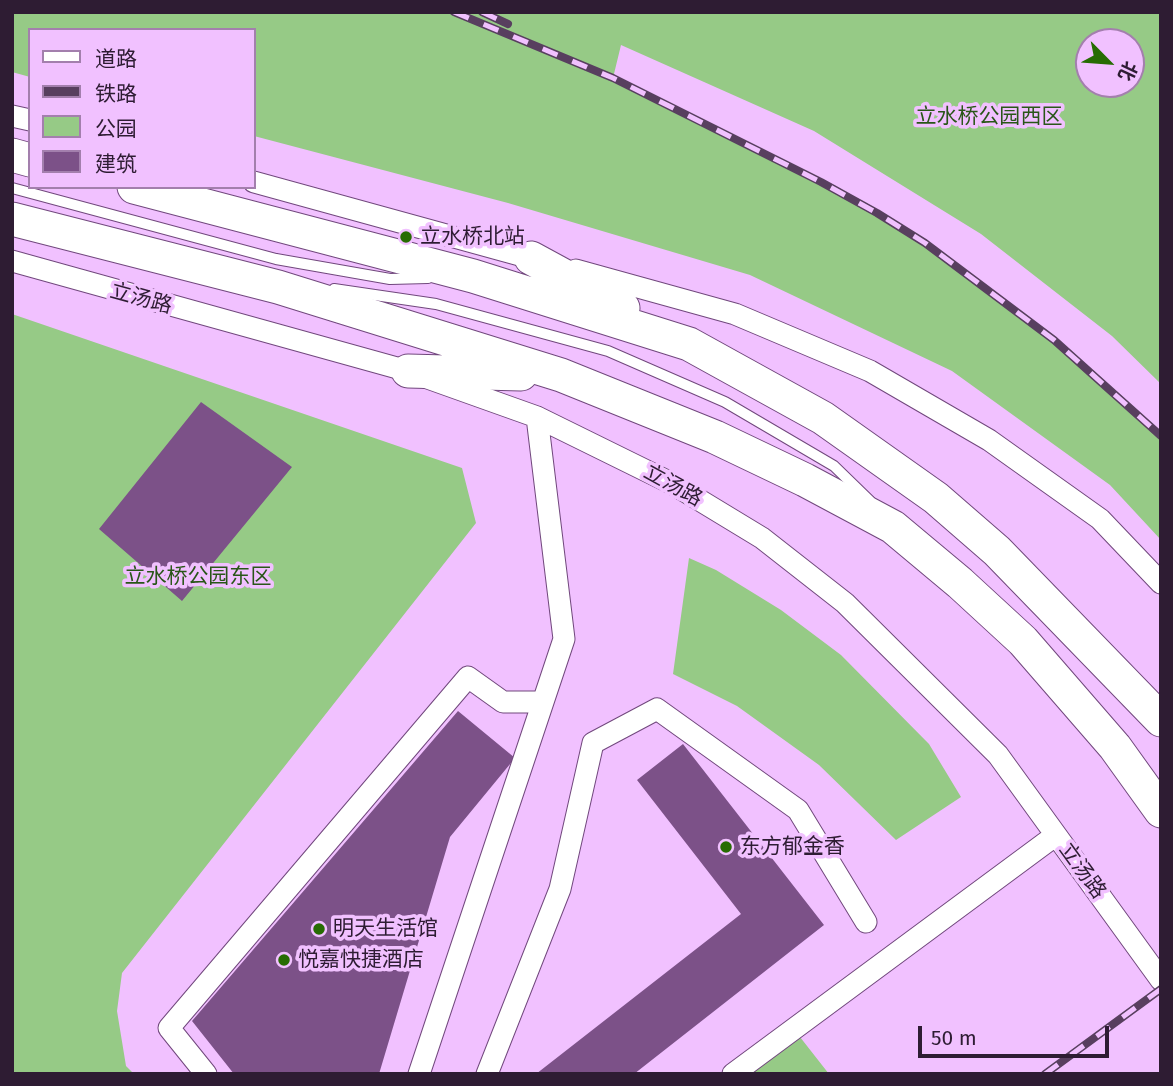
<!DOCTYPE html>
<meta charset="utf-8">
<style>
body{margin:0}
#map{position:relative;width:1173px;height:1086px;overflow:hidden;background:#f1c1ff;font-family:"Fira Sans","Noto Sans SC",sans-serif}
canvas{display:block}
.frame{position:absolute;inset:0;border:14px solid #2e1c33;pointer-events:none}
.legend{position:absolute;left:28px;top:28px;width:228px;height:161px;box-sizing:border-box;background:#f1c1ff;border:2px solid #a37fad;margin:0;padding:9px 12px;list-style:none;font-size:21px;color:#2e1c33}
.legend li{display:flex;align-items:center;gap:14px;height:35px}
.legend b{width:35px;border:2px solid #a37fad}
.north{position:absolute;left:1075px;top:28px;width:70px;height:70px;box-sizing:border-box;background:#f1c1ff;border:2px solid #a37fad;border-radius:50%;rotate:115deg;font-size:19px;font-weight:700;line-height:28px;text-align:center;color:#2e1c33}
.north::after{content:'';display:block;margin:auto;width:24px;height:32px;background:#276c03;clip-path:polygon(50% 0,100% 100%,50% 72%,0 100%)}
.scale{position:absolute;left:918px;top:1026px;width:191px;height:32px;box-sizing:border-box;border:4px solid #2e1c33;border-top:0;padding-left:9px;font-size:21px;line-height:24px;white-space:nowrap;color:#2e1c33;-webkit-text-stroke:5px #f1c1ff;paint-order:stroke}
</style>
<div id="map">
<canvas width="1173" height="1086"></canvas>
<div class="frame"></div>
<ul class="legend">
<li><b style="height:9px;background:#fff"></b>道路</li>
<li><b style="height:9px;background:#583f5f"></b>铁路</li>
<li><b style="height:19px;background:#96ca86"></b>公园</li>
<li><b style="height:19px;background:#7c5188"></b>建筑</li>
</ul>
<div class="north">北</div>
<div class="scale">50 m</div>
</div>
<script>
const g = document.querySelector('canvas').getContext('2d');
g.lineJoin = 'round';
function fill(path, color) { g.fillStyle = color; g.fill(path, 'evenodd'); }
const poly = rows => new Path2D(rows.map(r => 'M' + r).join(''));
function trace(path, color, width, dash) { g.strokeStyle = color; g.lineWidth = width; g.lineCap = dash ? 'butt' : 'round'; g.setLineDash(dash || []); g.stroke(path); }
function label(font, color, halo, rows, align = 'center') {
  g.font = font + ' "Fira Sans","Noto Sans SC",sans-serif'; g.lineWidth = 7; g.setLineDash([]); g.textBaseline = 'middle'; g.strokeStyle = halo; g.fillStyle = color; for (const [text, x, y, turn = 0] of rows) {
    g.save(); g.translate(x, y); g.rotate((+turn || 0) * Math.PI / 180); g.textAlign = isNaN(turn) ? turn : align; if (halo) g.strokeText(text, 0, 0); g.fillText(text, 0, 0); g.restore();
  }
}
fill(poly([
 [12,12,1161,12,1161,384,1112,336,981,234,814,131,621,45,613,78,821,182,877,213,925,243,1054,340,1161,436,1161,540,1110,485,952,371,750,275,508,203,254,136,254,30,30,30,30,77,12,72],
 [1089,42,1131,42,1131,84,1089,84],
 [12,314,462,468,476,523,122,973,117,1011,126,1066,134,1074,12,1074],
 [689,558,716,570,781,610,841,655,929,744,961,797,896,840,819,765,737,706,673,674],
 [800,1037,829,1074,749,1074]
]), '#96ca86');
fill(poly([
 [201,402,292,467,182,601,99,529],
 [458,711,515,758,450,837,379,1074,234,1074,192,1021],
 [683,744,824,925,634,1074,536,1074,741,914,637,780]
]), '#7c5188');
const service = poly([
 [12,188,276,259,390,279,428,278],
 [334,289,436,304,608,351,725,402,834,466,870,501]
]);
const minor = poly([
 [12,116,30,120],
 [254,182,541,261],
 [12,261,408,371,537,417,673,484,762,538,845,603,998,755,1161,980],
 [576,270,735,314,870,371,989,440,1100,519,1161,583],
 [206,1074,169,1028,468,677,503,702,542,702],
 [419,1074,564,639,537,417],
 [487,1074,560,889,593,743,657,709,798,810,866,922],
 [733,1074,1056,835]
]);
const primary = poly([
 [12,155,30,160],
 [134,187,473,276,689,344,823,418,936,498,997,551,1161,720],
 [12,219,278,287,561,375,715,437,805,480,893,527,960,583,1023,641,1115,747,1161,811],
 [531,258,623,308],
 [408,371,521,374]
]);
trace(service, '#71487d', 12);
trace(minor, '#71487d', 23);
trace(primary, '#71487d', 35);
trace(service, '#fff', 10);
trace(minor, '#fff', 21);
trace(primary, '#fff', 33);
const rail = poly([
 [454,12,613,78,821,182,877,213,925,243,1054,340,1161,436],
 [482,12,508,24],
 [1045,1074,1161,989]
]);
trace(rail, '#583f5f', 8);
trace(rail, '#f1c1ff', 5, [16]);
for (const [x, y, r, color] of [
 [406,237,7,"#276c03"],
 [726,847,7,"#276c03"],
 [319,929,7,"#276c03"],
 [284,960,7,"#276c03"]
]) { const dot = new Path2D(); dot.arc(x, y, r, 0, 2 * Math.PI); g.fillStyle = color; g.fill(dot); trace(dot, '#f1c1ff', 2.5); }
label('21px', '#295618', '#f1c1ff', [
 ["立水桥公园西区",989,117],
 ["立水桥公园东区",198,577]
]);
label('21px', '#2e1c33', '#f1c1ff', [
 ["立水桥北站",420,237],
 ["东方郁金香",740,847],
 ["明天生活馆",333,929],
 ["悦嘉快捷酒店",298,960]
], 'left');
label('21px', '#2e1c33', '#f1c1ff', [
 ["立汤路",141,299,15],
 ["立汤路",673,486,29],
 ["立汤路",1082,871,54]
]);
</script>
